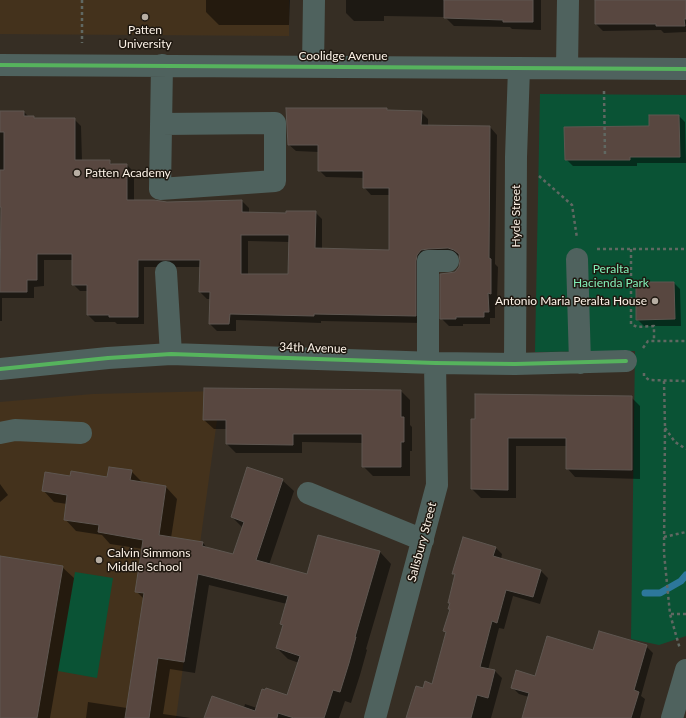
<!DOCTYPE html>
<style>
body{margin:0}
canvas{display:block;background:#362e24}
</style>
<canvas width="686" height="718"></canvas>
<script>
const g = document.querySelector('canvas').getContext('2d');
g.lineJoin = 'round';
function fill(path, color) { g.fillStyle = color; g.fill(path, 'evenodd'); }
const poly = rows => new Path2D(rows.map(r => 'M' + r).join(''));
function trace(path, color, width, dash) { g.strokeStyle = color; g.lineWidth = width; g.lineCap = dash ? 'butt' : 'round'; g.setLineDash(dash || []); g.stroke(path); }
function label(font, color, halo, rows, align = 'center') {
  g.font = font + ' Lato,sans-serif'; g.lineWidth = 3; g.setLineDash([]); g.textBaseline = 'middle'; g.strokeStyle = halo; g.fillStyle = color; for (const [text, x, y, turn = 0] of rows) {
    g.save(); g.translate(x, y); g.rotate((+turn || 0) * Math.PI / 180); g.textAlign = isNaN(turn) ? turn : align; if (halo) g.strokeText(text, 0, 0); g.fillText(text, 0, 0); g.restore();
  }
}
fill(poly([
 [0,0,289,0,289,36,0,34],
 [221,391,176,718,0,718,0,402,93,394]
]), '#44321c');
fill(poly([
 [540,94,686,95,686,636,659,645,631,639,635,351,535,352],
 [75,572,113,578,97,678,58,671]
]), '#0a5335');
fill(poly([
 [206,0,290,0,289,25,219,25,206,12],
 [346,0,541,0,541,30,512,29,510,27,454,26,445,17,384,16,384,21,354,21,346,13],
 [596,0,686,0,686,32,664,33,661,30,603,31,596,24],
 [387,109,389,111,421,112,428,119,428,126,490,127,497,135,495,264,498,267,497,300,495,300,495,318,490,318,490,324,463,324,463,326,449,326,442,319,455,272,460,267,460,256,456,255,435,255,422,323,321,321,321,323,236,320,236,331,217,331,210,324,211,299,207,299,200,292,201,267,144,267,144,324,117,324,115,322,95,322,88,315,88,291,80,291,73,284,73,260,44,260,44,286,34,287,34,298,2,298,2,321,0,321,0,250,2,250,2,208,0,179,0,112,24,112,29,117,34,119,74,119,81,126,82,161,109,161,113,165,127,165,134,172,134,201,167,203,242,201,249,208,249,213,287,214,315,212,322,219,322,249,390,251,390,195,371,195,364,187,364,178,326,177,319,170,319,152,296,151,288,144],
 [248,241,290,242,289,275,248,275],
 [679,116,685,122,686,163,637,163,637,166,573,166,566,159],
 [674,283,680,289,681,326,644,326,637,319],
 [205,389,401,391,410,400,410,425,412,427,412,451,410,451,410,476,373,476,363,466,363,443,302,442,302,453,236,453,227,444,227,429,214,429,204,420],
 [631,397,640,406,640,479,575,477,567,468,567,446,516,446,516,498,481,498,472,489,476,420],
 [131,471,143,483,166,487,177,499,171,538,203,543,208,549,233,556,243,528,232,517,282,480,294,491,269,565,308,576,380,552,391,564,366,649,367,650,360,675,351,703,345,701,339,718,205,718,244,708,245,704,257,708,288,696,299,663,288,659,277,648,284,627,281,624,287,604,209,585,195,673,170,669,163,714,191,718,86,718,88,702,127,708,144,599,136,591,143,549,110,544,102,535,76,531,65,519,67,504,54,502,43,490,71,478,108,478],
 [0,484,8,495,0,502],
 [495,547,502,554,501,559,541,571,548,578,540,604,513,596,504,629,499,628,488,670,495,671,502,678,491,718,407,718,423,689,433,685,447,634,444,631,451,610,451,605,449,603,456,576,453,573],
 [0,557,62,567,74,578,50,718,0,718],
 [646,646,653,653,641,696,645,699,640,718,523,718,529,697,519,694,512,687,594,652]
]), '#0007');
trace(poly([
 [645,593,660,593,681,581,686,575]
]), '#2d779b', 7);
const building = poly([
 [444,0,533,0,533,22,503,22,503,20,444,18,444,0],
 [595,0,686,0,686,19,684,19,685,26,656,26,656,24,595,24,595,0],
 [286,108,387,108,387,110,422,111,421,125,490,126,489,258,491,259,491,294,488,293,489,312,484,312,484,317,456,317,456,319,440,319,440,274,448,273,455,272,459,267,460,261,459,254,454,250,448,248,428,249,421,250,417,255,416,261,416,316,314,314,314,316,230,314,229,324,209,324,210,292,199,292,200,260,138,260,138,317,109,317,109,315,87,315,87,285,72,285,72,254,37,254,37,280,27,280,27,292,0,292,1,207,0,207,0,170,4,170,4,132,0,132,0,111,24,111,24,116,34,116,34,118,75,118,75,160,110,160,110,164,127,164,127,200,154,200,167,202,242,200,242,212,286,213,286,211,316,211,315,248,389,250,389,188,363,188,363,171,318,171,318,145,288,145,286,108],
 [241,235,289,235,288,274,241,274,241,235],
 [649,115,679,115,680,157,630,157,630,160,565,160,564,127,649,126,649,115],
 [636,282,674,282,675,319,636,320,636,282],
 [204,388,401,390,401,417,404,417,404,442,401,442,401,467,362,467,362,434,293,434,293,445,226,444,226,420,203,420,204,388],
 [475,394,632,396,632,470,566,469,566,438,508,438,508,490,471,489,471,419,475,419,475,394],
 [109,467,132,470,130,480,166,486,159,535,203,542,202,546,233,554,244,522,231,517,247,467,283,479,256,560,307,574,318,535,380,551,355,637,356,637,349,663,340,692,333,690,324,718,294,718,278,713,277,718,204,718,212,696,255,711,262,689,265,690,266,688,287,695,300,656,276,648,283,625,280,624,288,596,198,574,184,662,158,658,149,718,125,718,144,593,135,592,143,540,98,532,99,525,64,520,67,495,42,491,45,472,70,476,71,471,107,477,109,467],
 [463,537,496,547,493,556,541,570,533,597,506,590,497,623,492,621,480,667,495,670,488,698,477,695,471,718,406,718,416,686,423,688,425,681,432,684,446,632,443,631,450,609,448,609,450,603,448,603,455,574,452,574,463,537],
 [0,556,63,566,37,718,0,718,0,556],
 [599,631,647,645,634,690,639,692,631,718,522,718,529,693,511,688,516,670,535,676,547,636,593,650,599,631]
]);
fill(building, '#584740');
trace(building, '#5e5650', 1);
trace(poly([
 [82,0,82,43],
 [604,91,605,156],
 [539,176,572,205,577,238],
 [597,249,686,249],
 [631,249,631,324,637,327,654,326,654,341],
 [643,348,648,341,686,341],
 [644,373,644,376,649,380,686,381],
 [664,381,665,427,664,553,670,614,680,649],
 [665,428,675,442,686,449],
 [664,537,686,532],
 [671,614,686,614]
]), '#606862', 2.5, [3, 3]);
trace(poly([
 [0,65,686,69],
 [313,66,314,0],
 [567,68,568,0],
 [161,124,275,123,275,181,160,189,162,65],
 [577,259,580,363],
 [166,272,171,354],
 [428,362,428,261,448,261],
 [515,364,516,157,519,68],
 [0,369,108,358,171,354,435,363,515,364,626,361],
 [0,433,15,430,81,433],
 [308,493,423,540],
 [375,718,437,485,435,363],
 [672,718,686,670]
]), '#4f625e', 22);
trace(poly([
 [0,65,686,69],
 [0,369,108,358,171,354,435,363,515,364,626,361]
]), '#56b35d', 4);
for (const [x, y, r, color] of [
 [145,17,4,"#b7aea3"],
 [77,173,4,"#b7aea3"],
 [655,301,4,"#b7aea3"],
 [99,560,4,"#b7aea3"]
]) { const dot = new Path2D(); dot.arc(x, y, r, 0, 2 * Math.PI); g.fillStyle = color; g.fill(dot); trace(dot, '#1f1810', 1.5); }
label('12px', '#fdf3e8', '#1f1810', [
 ["Patten",145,30,"center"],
 ["University",145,44,"center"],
 ["Patten Academy",85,173],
 ["Antonio Maria Peralta House",647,301,"right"],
 ["Calvin Simmons",107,553],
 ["Middle School",107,567]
], 'left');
label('12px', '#fdf3e8', '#1f1810', [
 ["Coolidge Avenue",343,56],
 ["Hyde Street",516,216,-90],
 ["34th Avenue",313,348,2],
 ["Salisbury Street",422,542,-75]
]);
label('12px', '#82efb7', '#1f1810', [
 ["Peralta",611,269],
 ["Hacienda Park",611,283]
]);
</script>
